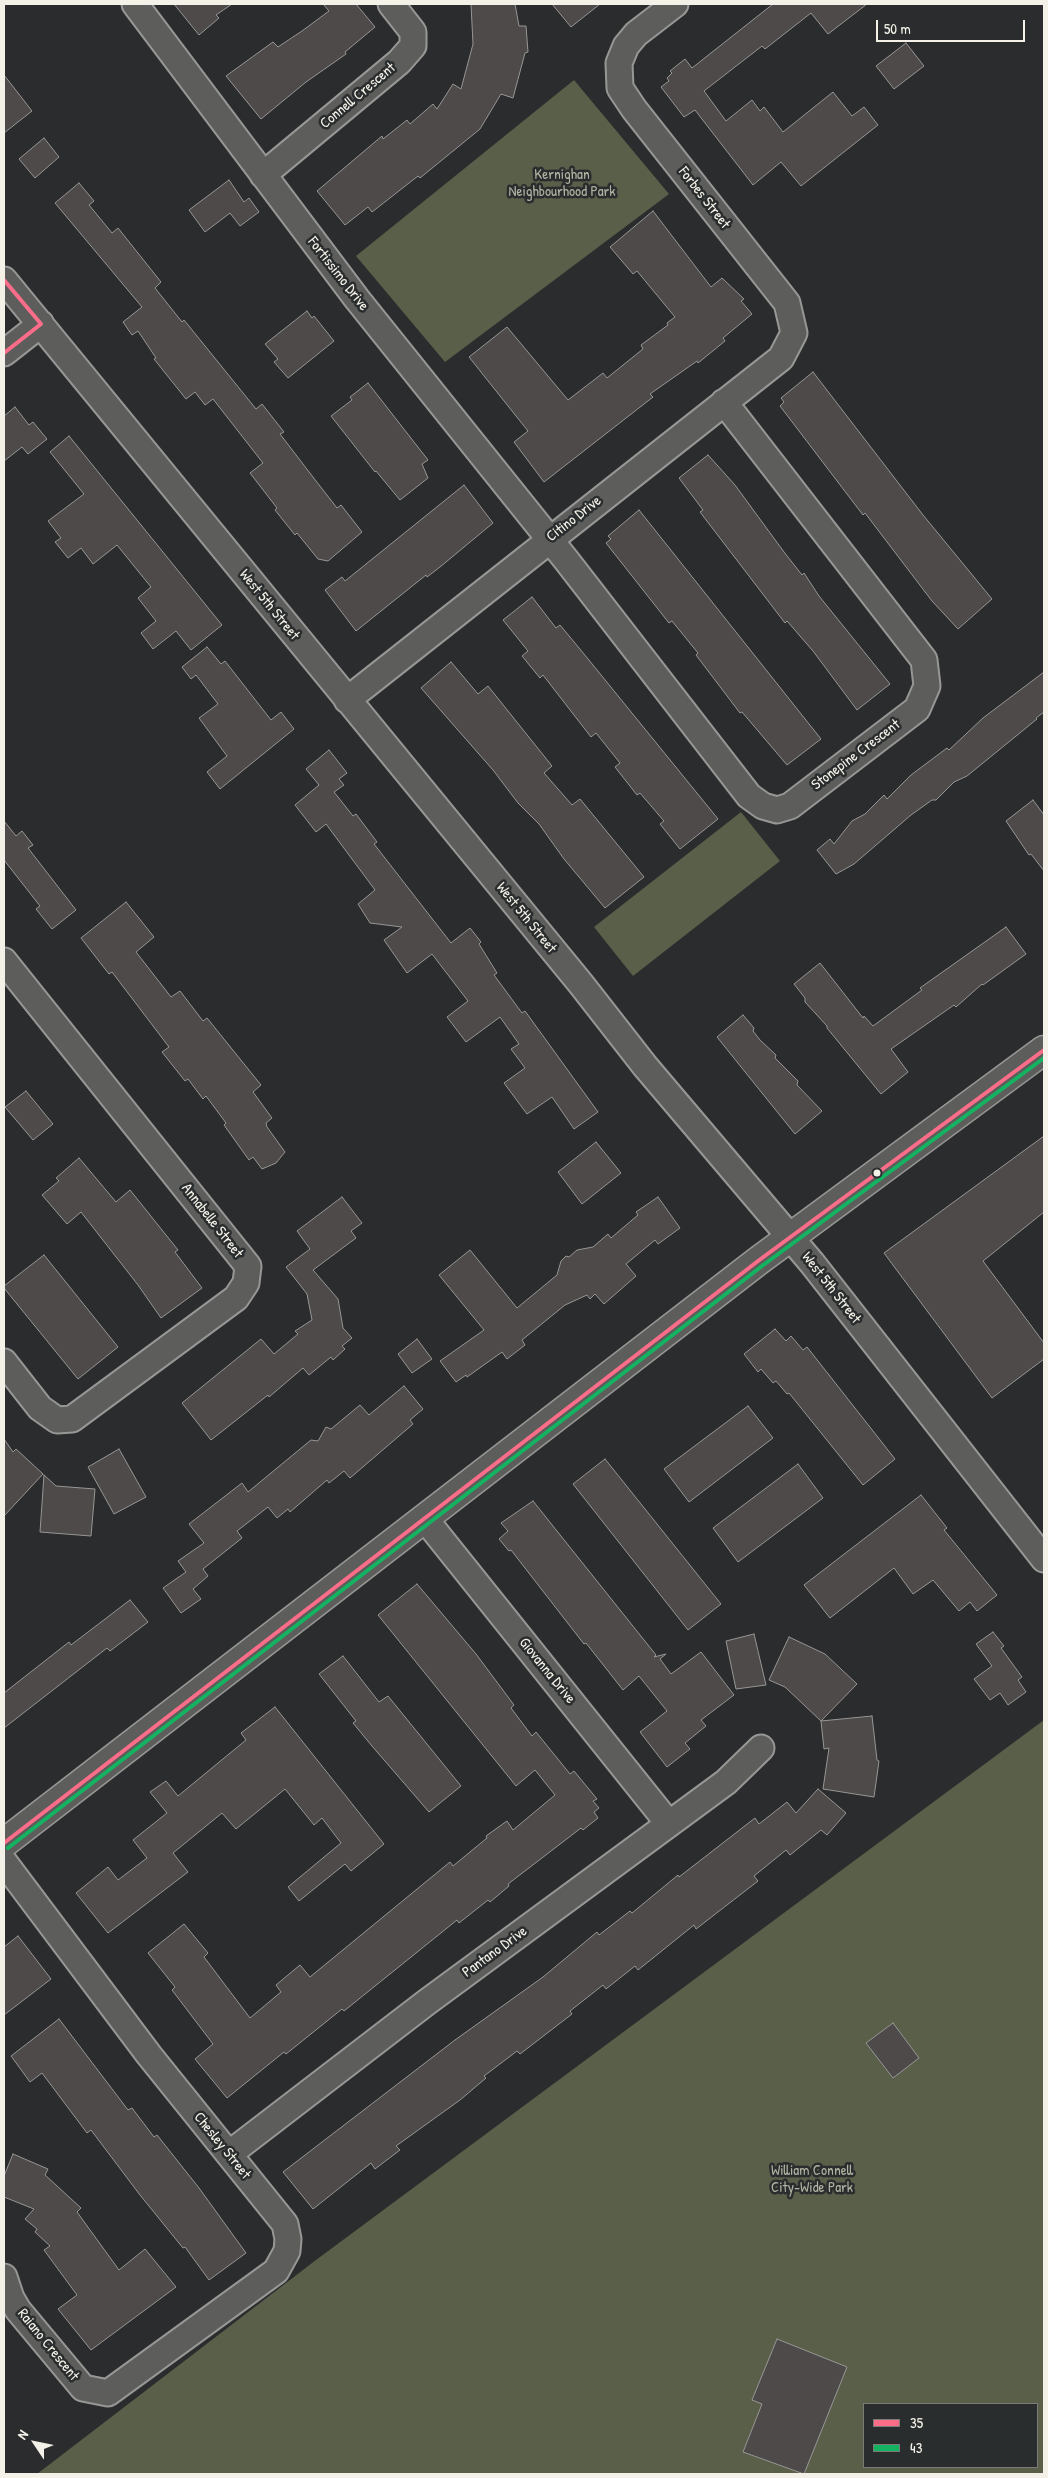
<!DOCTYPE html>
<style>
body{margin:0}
#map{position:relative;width:1048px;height:2478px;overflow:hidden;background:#2b2c2d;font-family:"Patrick Hand",sans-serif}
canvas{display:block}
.frame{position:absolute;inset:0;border:5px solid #f4f1e8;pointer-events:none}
.legend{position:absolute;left:863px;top:2403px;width:175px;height:65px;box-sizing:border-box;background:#2a2d2e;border:1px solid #7b7b78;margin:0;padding:6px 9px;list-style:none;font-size:15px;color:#f4f1e8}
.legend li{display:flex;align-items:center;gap:10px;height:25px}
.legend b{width:25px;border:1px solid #7b7b78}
.north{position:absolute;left:10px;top:2418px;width:50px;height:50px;-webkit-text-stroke:4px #2a2d2e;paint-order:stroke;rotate:304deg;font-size:14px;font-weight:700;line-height:20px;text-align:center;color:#f4f1e8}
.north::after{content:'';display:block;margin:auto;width:18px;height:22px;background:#f4f1e8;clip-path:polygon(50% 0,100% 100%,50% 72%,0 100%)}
.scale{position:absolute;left:876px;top:20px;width:149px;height:22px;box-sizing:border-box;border:2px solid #f4f1e8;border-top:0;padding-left:6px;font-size:15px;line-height:18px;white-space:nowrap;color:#f4f1e8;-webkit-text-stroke:4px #2a2d2e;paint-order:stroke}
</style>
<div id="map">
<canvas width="1048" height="2478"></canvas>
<div class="frame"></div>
<ul class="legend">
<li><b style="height:6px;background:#fb6d88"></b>35</li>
<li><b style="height:6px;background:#13b361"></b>43</li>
</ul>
<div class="north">N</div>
<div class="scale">50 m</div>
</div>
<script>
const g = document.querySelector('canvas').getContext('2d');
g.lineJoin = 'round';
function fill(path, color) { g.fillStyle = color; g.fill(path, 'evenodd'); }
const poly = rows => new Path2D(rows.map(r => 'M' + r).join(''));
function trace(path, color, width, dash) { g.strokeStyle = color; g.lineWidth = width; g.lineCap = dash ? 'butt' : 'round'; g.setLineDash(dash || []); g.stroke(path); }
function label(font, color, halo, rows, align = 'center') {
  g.font = font + ' "Patrick Hand",sans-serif'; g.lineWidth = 5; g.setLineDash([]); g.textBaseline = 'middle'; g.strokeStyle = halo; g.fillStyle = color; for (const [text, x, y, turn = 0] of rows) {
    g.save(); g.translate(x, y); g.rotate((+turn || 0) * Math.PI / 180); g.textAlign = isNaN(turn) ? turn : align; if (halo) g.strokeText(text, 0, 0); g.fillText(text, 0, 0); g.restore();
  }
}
fill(poly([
 [574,80,669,194,445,362,356,256],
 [741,812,780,861,633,976,594,927],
 [1044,1720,1044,2474,37,2474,316,2260],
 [864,2404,1037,2404,1037,2467,864,2467]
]), '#5a5f49');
const building = poly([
 [174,4,232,4,216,15,219,18,199,35,174,4],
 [323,4,356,4,375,27,345,52,346,54,306,82,261,119,226,76,273,42,278,47,302,31,329,11,323,4],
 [471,4,515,4,519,26,526,26,528,52,525,53,513,98,501,94,480,129,420,178,418,176,372,212,368,207,345,225,317,191,382,136,383,139,407,120,410,124,433,104,437,109,453,84,461,89,473,44,471,4],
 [552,4,600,4,571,27,552,4],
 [773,4,867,4,828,34,811,13,765,49,762,46,704,91,726,121,752,100,760,111,764,107,783,132,833,92,852,116,864,107,878,125,801,186,781,162,753,185,695,110,684,117,661,87,669,81,667,78,672,73,670,71,685,59,692,68,773,4],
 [906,43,924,66,894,89,876,66,906,43],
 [4,75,32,111,4,133,4,75],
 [44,138,59,157,35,178,19,159,44,138],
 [229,180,244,202,249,198,259,212,240,226,230,213,205,232,189,210,229,180],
 [79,183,94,201,89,205,112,233,118,228,161,282,155,288,182,322,184,320,256,409,262,404,284,432,280,434,316,481,337,508,341,505,362,532,328,561,318,559,297,533,295,535,275,510,277,508,250,473,263,463,213,399,205,405,195,392,186,399,154,359,156,358,138,331,132,335,123,322,142,307,55,203,79,183],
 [653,211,711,287,722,278,744,299,741,301,752,314,723,338,725,341,698,363,697,361,650,394,653,397,544,482,514,442,528,431,469,357,507,327,568,400,603,373,607,378,643,349,641,345,668,325,667,323,675,317,637,271,633,274,610,247,653,211],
 [307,311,312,318,314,316,334,341,288,378,274,362,278,359,265,344,307,311],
 [813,372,923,515,992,599,958,629,932,601,865,513,863,515,780,406,784,402,781,398,813,372],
 [368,383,428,460,422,464,428,478,400,500,376,471,375,472,331,416,352,400,350,397,368,383],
 [15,407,29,425,33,422,47,439,28,454,22,447,4,461,4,416,15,407],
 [69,436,222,625,191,650,176,631,153,649,141,633,156,621,138,598,151,587,117,545,93,564,81,548,68,558,55,542,61,538,48,521,84,494,50,452,69,436],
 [708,455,735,485,784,552,802,575,804,573,819,596,890,684,857,710,813,651,787,621,785,623,700,512,703,510,679,478,708,455],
 [464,485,493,523,440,567,427,577,426,575,356,631,325,590,342,577,345,581,464,485],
 [639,510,821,739,787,765,742,712,740,713,696,655,698,653,672,621,669,623,606,543,611,539,608,536,639,510],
 [532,597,556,628,560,625,584,654,718,819,680,849,660,824,664,821,640,793,637,795,615,767,620,763,596,733,591,737,543,675,540,678,522,656,528,651,503,620,532,597],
 [207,647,221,664,225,661,271,720,281,712,294,729,220,789,207,772,227,756,199,718,218,704,196,675,191,679,182,667,207,647],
 [451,662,478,694,488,686,552,766,544,773,572,805,580,799,644,877,605,908,564,859,539,824,518,803,493,770,421,688,451,662],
 [1044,672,1044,712,1036,718,1037,719,967,776,954,782,936,800,932,800,911,815,854,864,836,874,817,850,830,839,834,844,852,821,865,814,884,795,887,799,911,775,947,748,949,750,983,718,1044,672],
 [329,750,347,773,339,779,344,785,334,792,353,816,356,814,377,842,374,844,451,943,470,928,481,942,479,944,497,973,494,975,522,1013,525,1011,598,1112,574,1129,552,1097,527,1114,504,1083,525,1068,511,1049,519,1044,500,1017,466,1042,447,1017,468,1001,432,954,407,973,384,940,402,927,370,923,358,904,375,890,326,824,316,832,295,805,319,785,306,769,329,750],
 [1033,800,1044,815,1044,871,1031,854,1029,855,1006,821,1033,800],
 [4,821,16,836,22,831,33,845,28,848,76,910,52,929,36,909,40,906,4,860,4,821],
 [126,902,154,937,136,952,171,997,180,991,203,1021,207,1018,261,1085,253,1092,272,1118,266,1123,267,1127,285,1152,276,1163,262,1169,253,1157,249,1160,224,1125,226,1123,206,1096,203,1099,188,1079,185,1081,162,1052,169,1047,112,972,109,974,81,938,126,902],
 [1006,927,1026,954,983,985,982,984,956,1007,954,1005,891,1049,908,1072,881,1094,827,1028,827,1026,805,1002,805,998,794,984,820,963,863,1018,864,1016,873,1026,922,990,920,988,1006,927],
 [743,1015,754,1028,753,1031,760,1040,776,1055,775,1058,798,1081,797,1085,822,1111,795,1134,717,1037,743,1015],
 [26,1091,53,1124,33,1140,5,1107,26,1091],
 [1044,1136,1044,1212,983,1261,1044,1343,1044,1359,992,1398,884,1253,1044,1136],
 [596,1142,621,1173,582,1204,558,1172,596,1142],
 [79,1158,116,1202,130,1190,178,1250,175,1252,202,1288,161,1318,138,1285,81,1212,67,1224,42,1195,59,1181,56,1178,79,1158],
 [342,1197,362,1223,351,1231,356,1238,313,1270,338,1299,343,1328,352,1338,342,1346,345,1349,333,1360,331,1357,309,1375,303,1368,269,1397,268,1395,211,1440,182,1403,261,1339,274,1354,298,1334,295,1331,312,1320,307,1294,286,1267,310,1249,297,1231,342,1197],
 [658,1197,680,1228,658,1244,655,1240,626,1264,636,1276,604,1304,595,1294,590,1299,587,1295,565,1305,522,1340,525,1345,507,1359,502,1352,467,1377,466,1375,456,1382,440,1361,484,1330,439,1275,470,1250,517,1308,557,1275,561,1261,566,1256,569,1257,577,1250,593,1247,608,1234,611,1238,638,1215,636,1212,658,1197],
 [44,1255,118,1347,78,1379,4,1288,4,1286,44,1255],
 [775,1329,786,1341,791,1336,803,1350,807,1347,895,1459,863,1485,789,1393,787,1394,776,1381,773,1383,761,1369,758,1372,744,1354,775,1329],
 [417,1339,432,1359,412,1373,398,1354,417,1339],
 [404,1386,423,1409,410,1420,413,1424,350,1478,344,1471,329,1483,327,1480,290,1512,288,1509,277,1518,268,1507,237,1531,242,1538,203,1569,208,1576,193,1589,201,1599,181,1613,163,1588,186,1572,178,1561,204,1543,189,1524,242,1483,248,1492,311,1440,318,1441,326,1427,331,1429,360,1405,369,1415,404,1386],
 [748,1406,773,1438,689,1502,664,1469,748,1406],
 [4,1439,13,1452,16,1449,43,1474,4,1516,4,1439],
 [119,1449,146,1497,114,1514,88,1467,119,1449],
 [605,1459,721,1604,688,1630,573,1484,605,1459],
 [798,1464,823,1498,738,1562,713,1528,798,1464],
 [44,1475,56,1486,95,1489,91,1536,40,1532,44,1475],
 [921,1495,947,1528,944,1530,997,1595,977,1611,970,1602,959,1611,933,1580,913,1594,894,1568,830,1618,804,1585,921,1495],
 [533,1501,656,1655,654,1657,666,1654,660,1659,671,1674,701,1652,734,1695,701,1720,706,1726,685,1743,690,1749,667,1767,640,1732,667,1711,639,1676,623,1690,586,1643,584,1644,511,1550,509,1551,499,1539,508,1531,501,1523,533,1501],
 [417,1584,476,1654,514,1705,511,1708,532,1736,536,1732,570,1774,574,1771,597,1799,593,1801,599,1808,594,1812,598,1818,583,1830,581,1828,508,1884,509,1886,490,1902,488,1900,459,1923,457,1920,344,2011,342,2009,286,2054,284,2052,227,2098,195,2059,213,2044,172,1990,175,1987,148,1953,184,1924,208,1953,204,1957,250,2018,281,1992,276,1985,300,1965,310,1977,450,1862,453,1866,487,1838,486,1836,507,1821,513,1830,555,1795,535,1770,516,1786,378,1615,417,1584],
 [130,1600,148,1622,110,1651,107,1648,4,1728,4,1693,69,1642,71,1645,130,1600],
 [993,1632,1004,1646,1001,1648,1022,1677,1018,1680,1026,1692,1008,1705,1000,1693,990,1700,974,1679,992,1666,976,1644,993,1632],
 [754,1634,766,1685,736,1689,726,1641,754,1634],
 [789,1637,825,1654,857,1684,821,1721,785,1687,769,1680,789,1637],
 [343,1656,379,1702,388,1696,461,1786,429,1812,372,1746,353,1723,356,1721,319,1674,343,1656],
 [275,1707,384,1844,351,1871,345,1864,299,1901,288,1887,341,1843,322,1818,314,1825,285,1789,236,1829,222,1813,173,1853,188,1872,108,1933,76,1893,108,1867,118,1880,147,1858,133,1840,167,1813,150,1792,166,1781,178,1796,246,1740,241,1733,275,1707],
 [872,1716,877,1760,879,1761,874,1797,823,1789,829,1748,824,1749,821,1721,872,1716],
 [818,1789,846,1813,827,1835,821,1830,790,1855,786,1850,754,1876,758,1881,696,1929,694,1925,638,1970,635,1966,606,1989,603,1985,570,2011,572,2014,520,2054,517,2051,484,2076,486,2078,460,2100,396,2146,400,2150,375,2169,371,2163,313,2209,283,2172,455,2040,543,1977,597,1932,599,1935,630,1911,632,1913,678,1875,679,1877,755,1818,759,1824,787,1802,796,1813,818,1789],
 [18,1936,51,1979,4,2015,4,1947,18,1936],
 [59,2019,128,2110,132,2108,154,2137,157,2135,199,2188,246,2253,209,2280,185,2247,183,2248,140,2195,91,2130,87,2133,42,2073,30,2082,11,2056,59,2019],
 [893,2023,919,2058,893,2078,866,2043,893,2023],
 [13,2154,48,2169,45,2175,81,2208,77,2212,119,2270,145,2249,176,2287,91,2350,58,2309,77,2295,44,2250,50,2246,35,2232,37,2229,25,2219,34,2209,4,2197,4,2176,13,2154],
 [777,2339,847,2367,804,2474,743,2452,762,2404,752,2400,777,2339]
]);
fill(building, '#4d4a49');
trace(building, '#979796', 1);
const minor = poly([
 [135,4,357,299,567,561,749,796,763,806,777,810,790,806,917,709,927,686,924,660,724,402],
 [263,175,399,62,413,46,413,32,391,4],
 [4,280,581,984,645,1066,812,1263,1044,1559],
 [4,353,41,324],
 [347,700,781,358,794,333,787,303,634,109,620,88,619,63,626,46,636,34,675,4],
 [4,961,248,1266,246,1283,236,1298,72,1419,57,1420,40,1408,4,1362],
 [425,1519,669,1824],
 [4,1862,149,2055,285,2224,288,2239,287,2251,276,2271,108,2393,83,2388,18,2310,11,2298,4,2277],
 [229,2154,427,2002,726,1782,761,1748]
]);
const major = poly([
 [4,1843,758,1261,1044,1050]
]);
trace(minor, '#979796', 29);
trace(major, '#979796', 31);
trace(minor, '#5d5d5c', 25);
trace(major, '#5d5d5c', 28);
trace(poly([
 [4,280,41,324,4,353],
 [4,1843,758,1261,1044,1050]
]), '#fb6d88', 4);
trace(poly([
 [8,1848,762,1266,1044,1058]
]), '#13b361', 4);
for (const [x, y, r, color] of [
 [877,1173,4.5,"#f4f1e8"]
]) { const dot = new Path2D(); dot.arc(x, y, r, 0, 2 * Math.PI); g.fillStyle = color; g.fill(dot); trace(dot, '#2a2d2e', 2); }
label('15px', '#f4f1e8', '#2a2d2e', [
 ["Connell Crescent",358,96,-40],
 ["Forbes Street",704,198,52],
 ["Fortissimo Drive",338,274,52],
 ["Citino Drive",574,519,-38],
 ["West 5th Street",269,605,51],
 ["Stonepine Crescent",856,755,-37],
 ["West 5th Street",526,918,51],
 ["Annabelle Street",212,1221,52],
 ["West 5th Street",831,1288,52],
 ["Giovanna Drive",547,1671,51],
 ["Pantano Drive",495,1952,-36],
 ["Chesley Street",222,2146,51],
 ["Raiano Crescent",48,2345,51]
]);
label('15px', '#b2b3a2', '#2a2d2e', [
 ["Kernighan",562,175],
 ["Neighbourhood Park",562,192],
 ["William Connell",812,2171],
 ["City-Wide Park",812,2188]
]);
</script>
